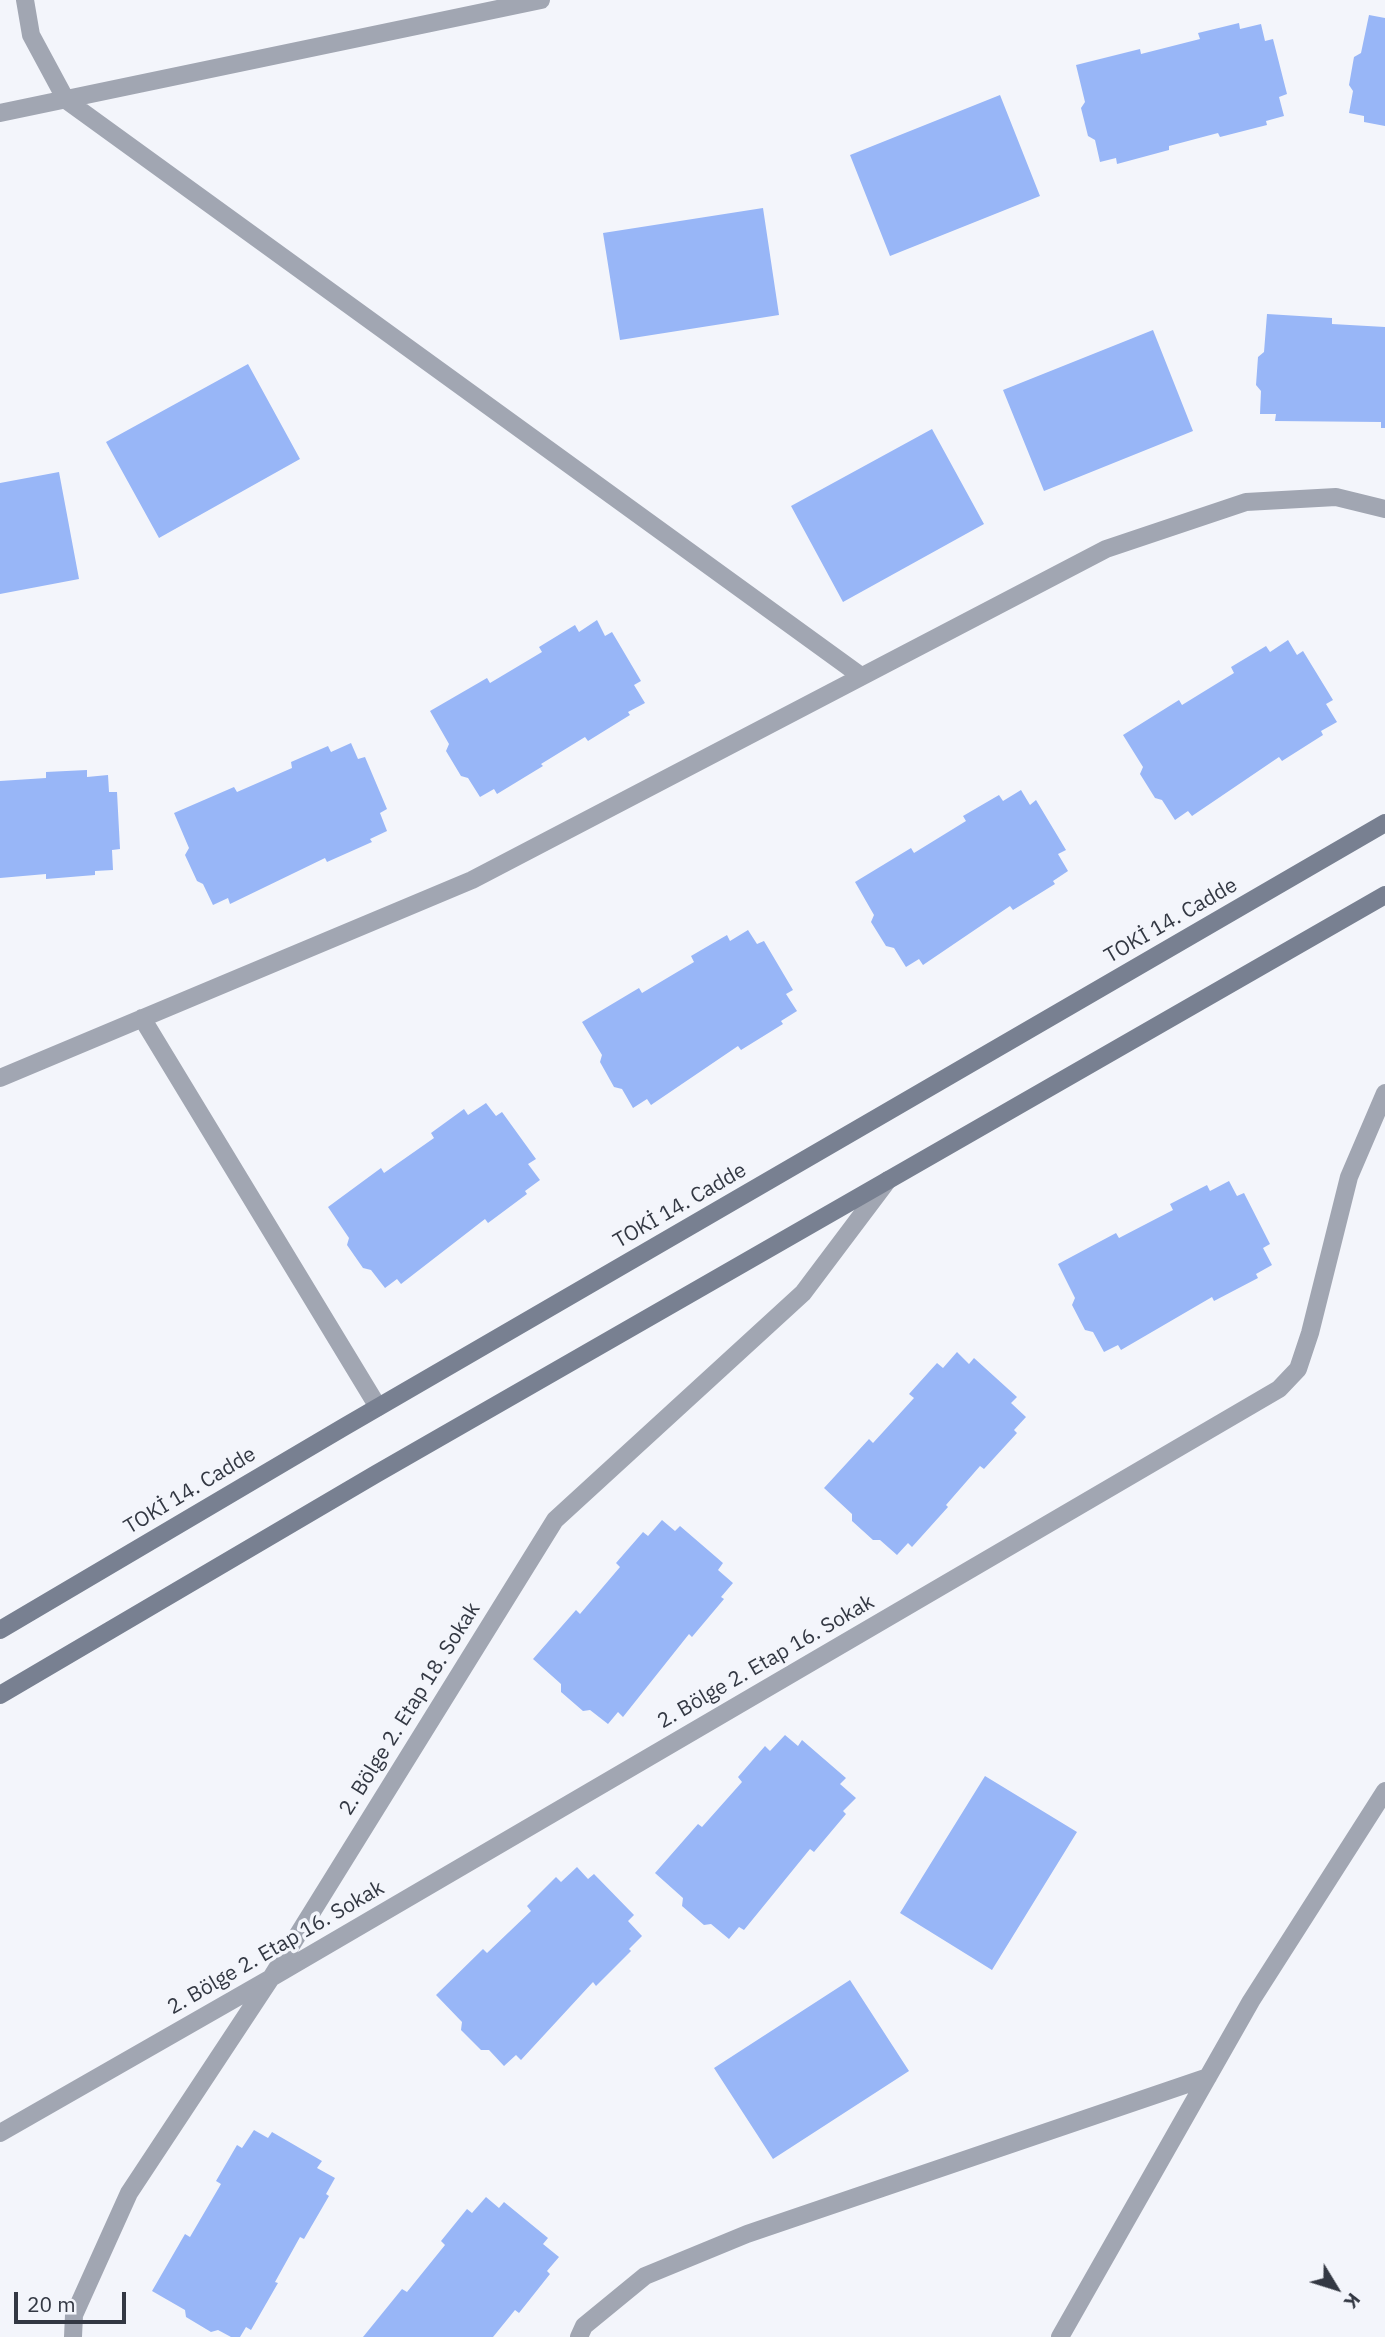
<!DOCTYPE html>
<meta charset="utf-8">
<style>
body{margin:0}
#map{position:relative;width:1385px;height:2337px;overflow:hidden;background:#f3f5fb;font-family:"IBM Plex Sans",sans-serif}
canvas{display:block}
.north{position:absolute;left:1301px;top:2253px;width:70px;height:70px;-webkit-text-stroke:5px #f3f5fb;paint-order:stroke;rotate:128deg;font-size:19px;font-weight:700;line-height:28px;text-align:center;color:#333843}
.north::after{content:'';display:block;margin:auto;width:24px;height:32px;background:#333843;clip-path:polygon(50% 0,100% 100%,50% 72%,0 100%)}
.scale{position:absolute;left:14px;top:2292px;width:112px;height:32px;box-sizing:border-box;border:4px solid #333843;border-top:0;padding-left:9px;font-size:21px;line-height:24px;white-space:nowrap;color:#333843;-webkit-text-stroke:5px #f3f5fb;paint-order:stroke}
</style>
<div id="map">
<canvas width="1385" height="2337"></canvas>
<div class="north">K</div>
<div class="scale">20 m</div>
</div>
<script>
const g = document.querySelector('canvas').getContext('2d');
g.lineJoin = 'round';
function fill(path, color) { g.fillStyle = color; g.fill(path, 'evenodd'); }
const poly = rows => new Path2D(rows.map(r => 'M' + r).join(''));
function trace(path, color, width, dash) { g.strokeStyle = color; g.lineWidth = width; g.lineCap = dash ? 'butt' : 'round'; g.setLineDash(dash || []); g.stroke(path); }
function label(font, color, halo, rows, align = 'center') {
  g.font = font + ' "IBM Plex Sans",sans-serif'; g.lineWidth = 7; g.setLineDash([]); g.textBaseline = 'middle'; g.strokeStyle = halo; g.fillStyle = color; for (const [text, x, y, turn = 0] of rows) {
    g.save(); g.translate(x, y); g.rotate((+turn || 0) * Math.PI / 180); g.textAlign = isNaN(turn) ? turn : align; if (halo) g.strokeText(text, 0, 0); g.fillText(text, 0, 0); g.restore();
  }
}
fill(poly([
 [1369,15,1385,18,1385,126,1364,122,1364,116,1349,113,1353,91,1349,85,1354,57,1361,53],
 [1239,23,1240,29,1261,24,1265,41,1273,39,1287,94,1279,97,1284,116,1266,121,1267,125,1220,137,1218,133,1169,146,1169,150,1117,164,1116,158,1100,162,1095,140,1088,136,1081,108,1085,102,1076,65,1140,49,1141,54,1200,39,1198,33],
 [1000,95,1040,196,890,256,850,155],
 [763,208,779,315,620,340,603,233],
 [1267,314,1332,318,1332,324,1385,327,1385,428,1381,428,1381,422,1275,421,1276,414,1260,414,1261,391,1256,385,1258,357,1264,352],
 [1153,330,1193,431,1044,491,1003,390],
 [248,364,300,459,159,538,106,442],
 [932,429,984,524,843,602,791,506],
 [59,472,79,579,0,594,0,483],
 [597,620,605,636,612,632,641,681,634,685,645,703,628,712,630,715,588,741,585,737,541,764,543,766,497,794,494,789,480,797,468,778,461,776,446,751,449,744,430,711,487,678,490,683,542,652,539,647,575,625,579,632],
 [1288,640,1297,655,1303,651,1333,700,1326,704,1337,722,1321,731,1323,735,1282,761,1279,757,1192,816,1188,811,1175,820,1162,800,1155,798,1140,774,1143,767,1123,735,1179,700,1182,705,1234,673,1231,667,1266,646,1270,652],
 [351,743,358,759,365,757,387,809,380,813,387,831,370,839,372,842,327,862,325,858,230,904,228,898,213,905,203,884,197,881,185,855,189,848,174,813,234,787,237,792,292,768,291,762,328,746,331,752],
 [87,770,87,777,108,775,109,792,117,792,120,849,112,850,113,870,95,871,95,875,46,879,46,874,0,878,0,781,46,778,46,772],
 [1021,790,1030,805,1036,800,1066,850,1058,854,1068,871,1053,881,1055,884,1013,910,1010,906,923,965,919,959,906,967,894,948,886,946,871,922,874,915,855,882,911,848,914,853,966,821,963,816,999,795,1003,801],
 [748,930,757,944,764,941,793,990,786,994,797,1011,781,1021,783,1024,741,1050,738,1046,651,1105,647,1099,633,1108,622,1089,614,1087,600,1062,602,1055,582,1022,639,988,642,993,694,962,691,956,727,935,730,941],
 [486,1103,496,1116,502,1112,536,1159,528,1164,540,1180,525,1191,527,1194,488,1223,485,1219,401,1284,397,1279,385,1288,371,1270,363,1268,347,1245,349,1238,328,1207,381,1168,384,1173,434,1138,431,1133,464,1109,468,1115],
 [1229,1181,1237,1196,1244,1193,1270,1244,1263,1248,1272,1265,1256,1274,1258,1278,1214,1301,1212,1297,1121,1350,1118,1345,1104,1352,1093,1332,1085,1330,1072,1305,1075,1298,1058,1264,1116,1233,1119,1238,1173,1210,1170,1204,1207,1185,1210,1191],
 [957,1352,969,1364,974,1358,1017,1397,1011,1403,1026,1417,1014,1430,1017,1433,984,1469,980,1466,946,1505,948,1507,912,1547,908,1543,897,1555,880,1540,873,1540,852,1521,852,1514,824,1488,869,1439,873,1443,914,1398,909,1394,937,1363,943,1368],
 [662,1520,675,1531,680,1526,723,1563,718,1570,733,1583,721,1597,724,1599,692,1637,689,1634,623,1717,618,1712,608,1724,590,1710,583,1711,561,1692,561,1684,533,1659,576,1610,580,1614,620,1567,616,1563,643,1532,648,1536],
 [785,1735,798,1746,802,1740,846,1778,840,1784,856,1798,843,1811,846,1814,814,1852,810,1849,744,1930,739,1927,729,1939,711,1924,704,1925,682,1906,683,1898,655,1873,698,1824,702,1827,742,1782,738,1777,765,1746,770,1751],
 [985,1776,1077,1832,992,1970,900,1913],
 [577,1867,588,1879,594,1874,634,1915,628,1921,642,1936,629,1949,631,1951,596,1986,593,1982,521,2060,516,2055,504,2066,489,2050,481,2050,461,2030,462,2022,436,1995,483,1949,487,1953,531,1911,527,1906,556,1877,561,1882],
 [850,1980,909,2071,773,2159,714,2068],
 [254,2130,268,2138,272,2132,322,2161,317,2168,335,2178,326,2194,329,2196,304,2239,300,2237,275,2282,278,2283,251,2330,246,2327,240,2337,231,2337,218,2330,211,2332,186,2317,185,2310,152,2291,185,2234,190,2237,221,2184,216,2181,237,2145,242,2148],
 [486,2197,499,2208,504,2202,548,2238,543,2244,559,2257,547,2271,550,2274,519,2313,515,2310,493,2337,363,2337,402,2289,407,2292,445,2245,441,2241,467,2209,472,2213]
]), '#98b6f7');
trace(poly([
 [25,0,31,35,66,100,861,676],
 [0,113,541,0],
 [142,1018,378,1407],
 [0,1078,472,880,1106,549,1246,502,1336,497,1385,509],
 [0,2133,271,1978,1279,1389,1298,1369,1310,1333,1349,1177,1385,1093],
 [73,2337,74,2315,129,2193,271,1978,555,1520,803,1293,888,1180],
 [579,2337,584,2326,645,2276,747,2234,1208,2077],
 [1060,2337,1251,2001,1385,1791]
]), '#a1a6b2', 18);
trace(poly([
 [0,1630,344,1427,1385,823],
 [0,1695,376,1474,1385,895]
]), '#788091', 18);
label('21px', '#333843', '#f3f5fb', [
 ["TOKİ 14. Cadde",1171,921,-30],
 ["TOKİ 14. Cadde",680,1206,-30],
 ["TOKİ 14. Cadde",190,1491,-31],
 ["2. Bölge 2. Etap 16. Sokak",766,1662,-30],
 ["2. Bölge 2. Etap 18. Sokak",410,1709,-58],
 ["2. Bölge 2. Etap 16. Sokak",276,1948,-30]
]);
</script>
